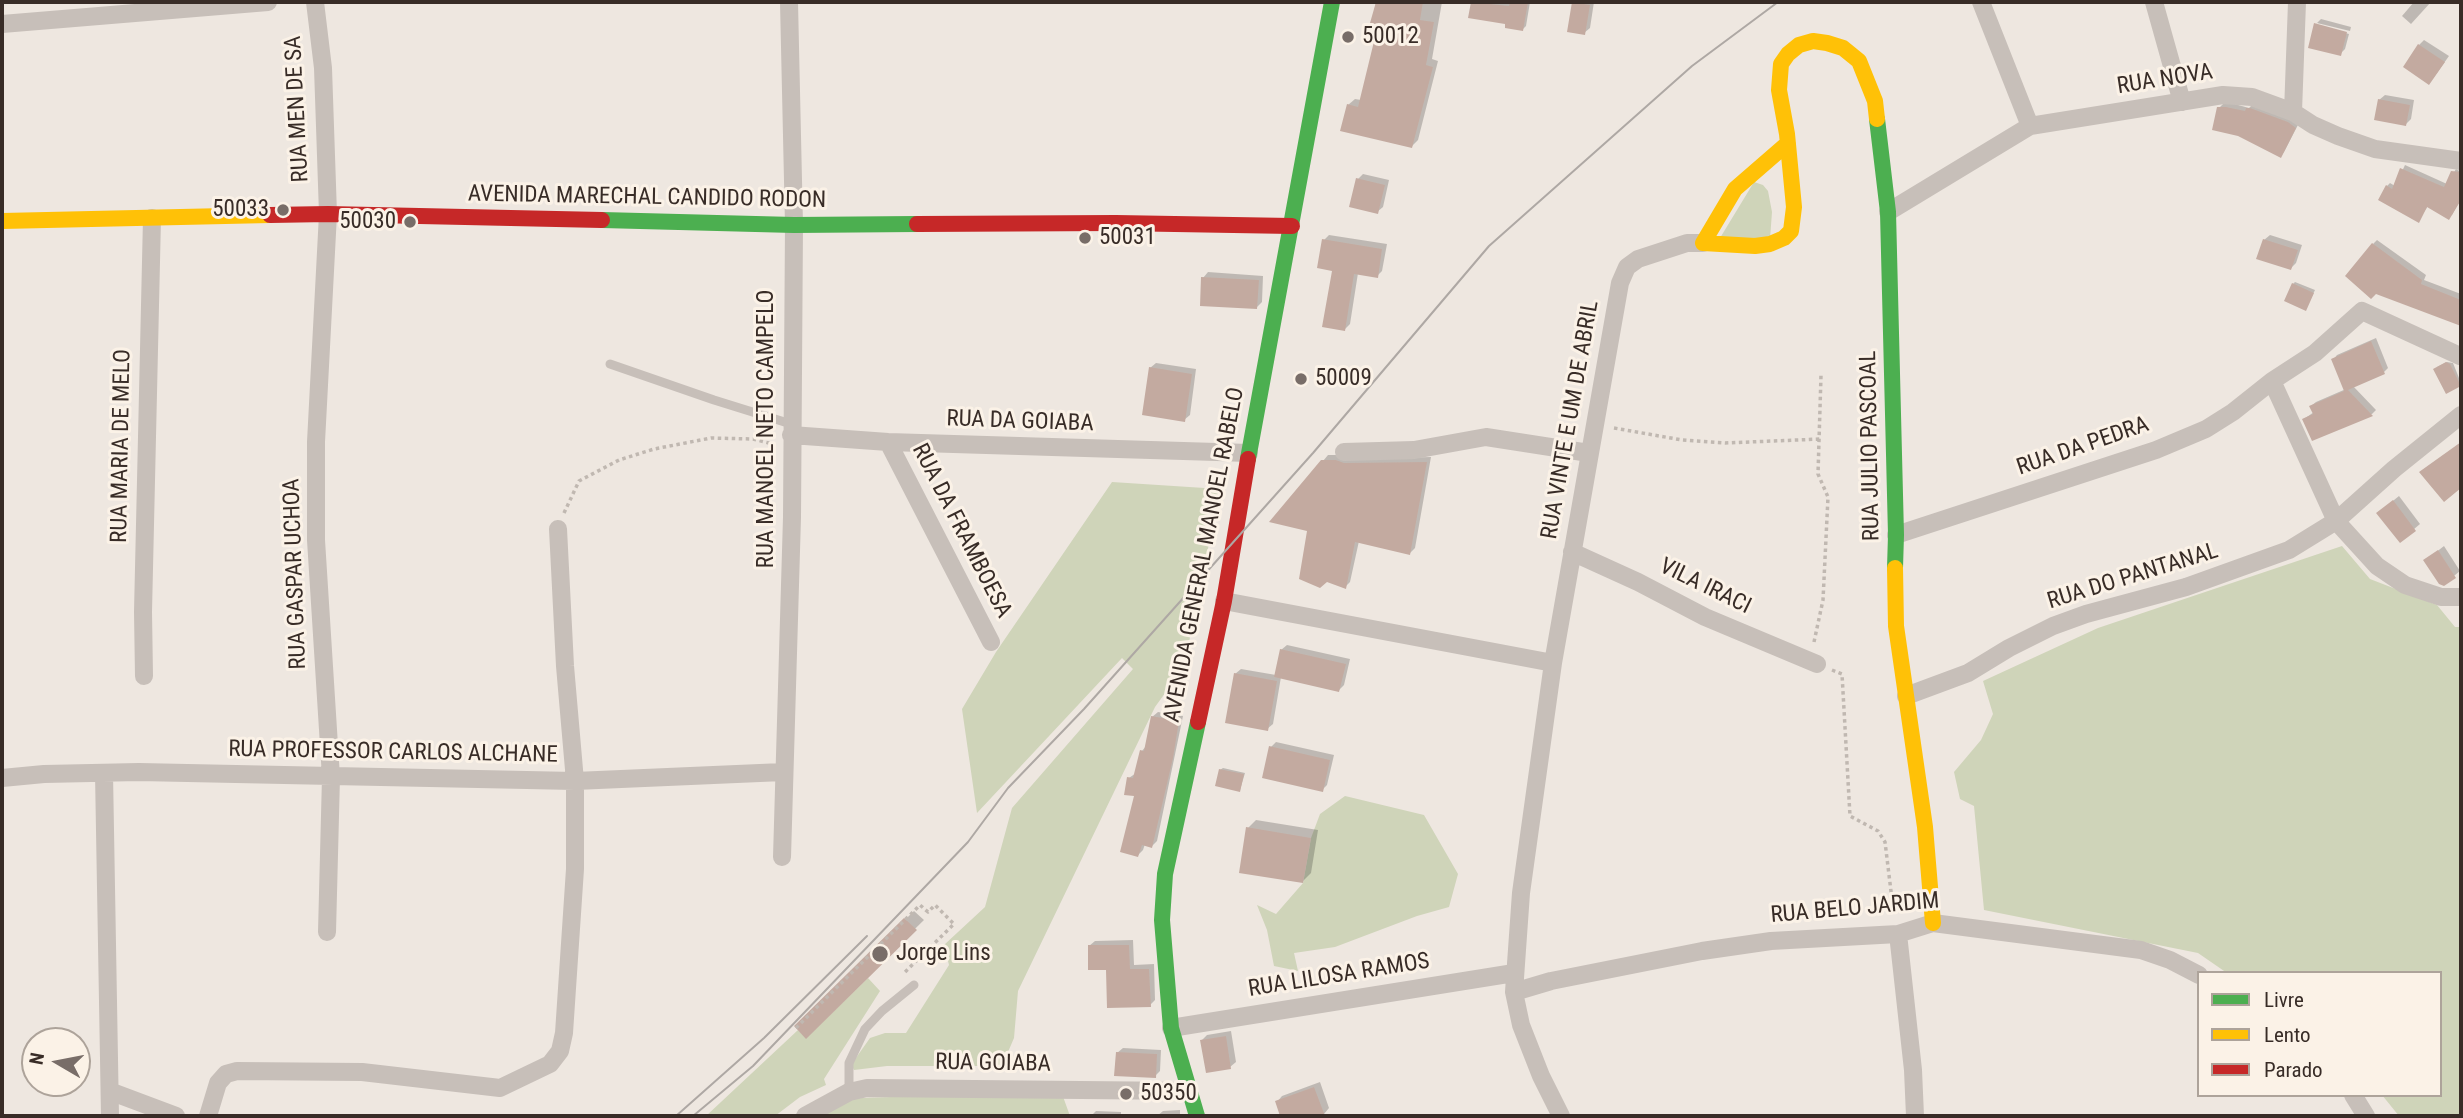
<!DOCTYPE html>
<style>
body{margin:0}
#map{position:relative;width:2463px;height:1118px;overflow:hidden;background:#eee7e0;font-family:"Roboto Condensed",sans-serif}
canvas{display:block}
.frame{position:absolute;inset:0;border:4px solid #382c27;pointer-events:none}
.legend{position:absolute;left:2197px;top:971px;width:245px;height:126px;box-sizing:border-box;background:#fbf2e7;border:2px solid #ada39a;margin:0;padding:9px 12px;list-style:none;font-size:21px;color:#382c27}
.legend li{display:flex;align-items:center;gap:14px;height:35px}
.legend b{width:35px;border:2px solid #ada39a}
.north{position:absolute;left:21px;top:1027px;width:70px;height:70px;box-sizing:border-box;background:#fbf2e7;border:2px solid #ada39a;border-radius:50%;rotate:280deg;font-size:19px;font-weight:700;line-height:28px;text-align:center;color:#382c27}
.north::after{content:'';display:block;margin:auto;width:24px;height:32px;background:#786d68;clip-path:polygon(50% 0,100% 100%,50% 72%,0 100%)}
</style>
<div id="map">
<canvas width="2463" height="1118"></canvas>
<div class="frame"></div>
<ul class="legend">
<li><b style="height:9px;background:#4caf50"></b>Livre</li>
<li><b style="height:9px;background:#ffc107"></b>Lento</li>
<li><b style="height:9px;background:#c62828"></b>Parado</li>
</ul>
<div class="north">N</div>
</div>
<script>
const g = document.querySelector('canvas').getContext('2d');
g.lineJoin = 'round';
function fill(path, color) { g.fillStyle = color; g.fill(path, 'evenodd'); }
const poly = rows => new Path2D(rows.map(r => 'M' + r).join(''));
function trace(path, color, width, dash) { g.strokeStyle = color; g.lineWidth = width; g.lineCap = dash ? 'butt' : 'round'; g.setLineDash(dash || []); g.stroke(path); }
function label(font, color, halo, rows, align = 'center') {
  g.font = font + ' "Roboto Condensed",sans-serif'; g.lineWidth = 6; g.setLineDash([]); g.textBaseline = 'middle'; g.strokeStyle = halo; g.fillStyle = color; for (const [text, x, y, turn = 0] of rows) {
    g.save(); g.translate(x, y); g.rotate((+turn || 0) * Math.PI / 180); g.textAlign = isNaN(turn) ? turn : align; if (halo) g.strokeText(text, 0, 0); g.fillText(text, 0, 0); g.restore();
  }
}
fill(poly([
 [1754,182,1763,185,1768,191,1772,212,1770,239,1720,238],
 [1112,482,1220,489,1184,667,1155,707,1018,991,1014,1038,1002,1066,887,1066,854,1070,852,1066,853,1062,870,1038,885,1033,906,1033,949,965,944,945,985,907,1012,808,1133,669,1122,658,977,813,962,709,996,652],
 [2342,546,2370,579,2437,605,2455,627,2461,627,2461,1116,2399,1116,2382,1095,2440,1095,2440,973,2227,973,2198,953,1984,910,1974,806,1960,799,1954,772,1981,740,1993,714,1983,681,2098,628],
 [1345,796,1424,815,1458,874,1449,907,1417,916,1335,947,1294,953,1298,971,1274,966,1267,930,1257,905,1276,914,1303,883,1311,838,1320,814],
 [868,978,880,991,824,1079,826,1085,800,1097,775,1116,706,1116,798,1030,806,1038],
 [1061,1091,1070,1116,809,1116,834,1099]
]), '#cfd4b9');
fill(poly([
 [1376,2,1442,2,1432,59,1438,61,1418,140,1412,146,1348,105,1355,99,1361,100,1380,23,1372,22],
 [1473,2,1530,2,1526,26,1522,30,1507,23,1470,16],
 [1574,2,1594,2,1590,28,1584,33,1569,30],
 [2414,2,2431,2,2411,24,2402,16],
 [2321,19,2351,27,2350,31,2317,23],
 [2317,23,2317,26,2349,34,2345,49,2340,54,2310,46],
 [2424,40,2449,56,2434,77,2419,45],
 [2385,95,2414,100,2411,119,2406,124,2379,100],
 [2231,103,2249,108,2252,105,2299,123,2284,152,2281,156,2219,108,2223,104],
 [2405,165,2447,184,2456,169,2461,172,2461,197,2452,215,2428,206,2418,221,2387,186,2390,183,2395,186],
 [1363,174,1389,180,1383,207,1377,212,1358,179],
 [1329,235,1387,244,1382,271,1377,276,1358,273,1350,324,1344,330,1334,269,1324,240],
 [2270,235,2302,245,2296,263,2291,268,2264,240],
 [2377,240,2426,275,2424,280,2461,294,2461,321,2459,323,2373,244],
 [1208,272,1263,276,1262,302,1256,308,1203,278],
 [2295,282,2315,290,2306,309,2293,284],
 [2376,338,2388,368,2384,372,2353,386,2376,410,2372,414,2313,439,2304,419,2314,412,2311,406,2316,402,2346,389,2333,360,2337,355],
 [2447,362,2453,363,2461,383,2446,392,2437,367],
 [1156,363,1196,369,1190,415,1184,420,1150,368],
 [1328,455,1342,455,1350,459,1431,457,1415,548,1410,553,1359,541,1350,582,1345,587,1323,461],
 [2399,496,2420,524,2400,541,2384,508],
 [2444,546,2460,571,2444,584,2426,560],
 [1287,645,1350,659,1344,685,1339,690,1281,677,1273,724,1267,729,1235,674,1241,669,1276,675,1281,650],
 [1158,712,1183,716,1157,841,1152,846,1145,844,1143,850,1138,855,1136,795,1129,778,1136,773,1142,751,1146,746,1152,717],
 [1276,742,1334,755,1327,785,1322,790,1271,747],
 [1223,768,1245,773,1240,790,1220,770],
 [1256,820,1318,830,1311,873,1303,881,1248,828],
 [914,911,924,920,806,1036,797,1026],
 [1133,940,1134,965,1154,964,1155,1000,1150,1005,1108,968,1089,946,1095,941],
 [1231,1031,1236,1062,1230,1067,1202,1040,1207,1035],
 [1123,1048,1161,1050,1160,1071,1155,1076,1117,1053],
 [1320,1082,1329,1108,1324,1114,1317,1116,1282,1116,1277,1102,1282,1096],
 [1180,1110,1180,1116,1157,1116,1163,1111],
 [1096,1111,1121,1112,1121,1116,1062,1116,1092,1115]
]), '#0003');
fill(poly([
 [1376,2,1423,2,1420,20,1434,22,1426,65,1433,67,1412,148,1340,131,1347,104,1358,107,1378,25,1370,23],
 [1471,2,1509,6,1510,2,1528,2,1523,31,1505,28,1505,24,1468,18],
 [1572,2,1590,5,1585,35,1567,32],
 [2314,23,2347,32,2341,56,2308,48],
 [2418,44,2445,62,2429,85,2403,67],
 [2378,99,2410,105,2406,126,2374,120],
 [2217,107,2226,107,2245,111,2246,108,2250,108,2288,122,2296,128,2281,158,2238,136,2212,130],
 [2400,168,2444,187,2451,171,2461,172,2461,200,2449,220,2427,207,2419,223,2378,200,2386,185,2392,189],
 [1356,178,1385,185,1378,214,1349,207],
 [1322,239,1382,249,1378,278,1354,274,1345,331,1322,327,1332,271,1317,268],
 [2263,239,2298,250,2291,270,2256,259],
 [2372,243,2422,280,2421,284,2461,300,2461,326,2376,294,2371,299,2345,276],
 [1201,277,1259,280,1257,309,1200,306],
 [2292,283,2314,293,2306,311,2284,301],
 [2371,341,2385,374,2348,390,2373,416,2312,441,2302,419,2313,414,2309,406,2344,391,2331,359],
 [2446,362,2450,364,2461,386,2446,394,2433,369],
 [1149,367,1192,374,1185,422,1142,415],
 [2461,442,2461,488,2444,502,2419,472],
 [1321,460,1336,460,1344,463,1427,462,1410,555,1355,542,1346,589,1327,582,1320,588,1299,579,1307,531,1269,522],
 [2393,500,2416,531,2400,543,2376,513],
 [2438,550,2456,578,2444,586,2439,584,2423,560],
 [1280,649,1346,664,1339,692,1274,677],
 [1234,673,1277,681,1268,731,1225,723],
 [1151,716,1179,721,1173,758,1152,848,1142,845,1138,857,1120,852,1134,796,1124,795,1127,777,1133,778,1140,750,1144,751],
 [1269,746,1330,760,1323,792,1262,778],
 [1219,769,1244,774,1240,792,1215,786],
 [1246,827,1311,838,1303,883,1239,873],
 [904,918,917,930,806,1039,794,1026],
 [1088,945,1129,945,1130,969,1149,969,1151,1007,1107,1008,1106,970,1088,970],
 [1226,1036,1231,1069,1206,1073,1200,1040],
 [1116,1052,1157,1054,1156,1078,1114,1076],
 [1314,1087,1325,1116,1280,1116,1275,1101]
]), '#c3aaa0');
trace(poly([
 [1614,428,1682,440,1725,443,1821,439],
 [564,513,579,481,619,460,654,449,711,438,753,439,773,444],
 [1814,642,1823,600,1828,497,1818,474,1821,375],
 [1832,670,1842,674,1850,816,1878,831,1885,842,1894,916],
 [796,1028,920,905,928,912,935,905,954,924,905,972]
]), '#c0b8b1', 3.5, [3.5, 3.5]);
trace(poly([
 [610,364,714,400,791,424],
 [849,1092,849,1063,865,1029,882,1011,914,985]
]), '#c7bfb9', 9);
trace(poly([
 [315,2,323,68,328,214,316,442,316,540,331,777,327,932],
 [1981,2,2030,126],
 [2154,2,2182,102],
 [2,24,268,2],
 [2293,112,2297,2],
 [1888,212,2030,126,2223,95,2252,97,2293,112,2313,125,2338,136,2375,149,2461,161],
 [2272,381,2336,521,2377,566,2405,585,2441,597,2461,597],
 [791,435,888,442,1249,453],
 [888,442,991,642],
 [1344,452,1414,450,1486,437,1589,453],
 [1896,535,2156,450,2206,429,2233,412,2272,381,2315,353,2362,311,2460,356],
 [1572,552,1638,582,1705,617,1817,664],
 [1224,601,1553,663],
 [144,676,143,612,152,218],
 [1906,696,1968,673,2009,648,2053,626,2086,614,2186,587,2289,550,2336,521,2394,469,2461,415],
 [104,773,110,1116],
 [2,778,44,774,139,772,575,781,783,772],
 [782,857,792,517,794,225,789,2],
 [1898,934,1913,1070,1915,1116],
 [1514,992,1551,981,1702,951,1771,941,1898,934,1933,923,2141,950,2170,960,2199,975],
 [1171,1028,1514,973],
 [112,1092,176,1116],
 [2353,1095,2366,1116],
 [208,1116,218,1083,226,1074,237,1071,362,1072,500,1088,550,1064,560,1051,564,1033,575,869,575,781,565,666,558,529],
 [805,1116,849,1092,867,1088,1188,1091],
 [1561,1116,1541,1076,1521,1025,1514,992,1521,893,1553,663,1620,283,1627,267,1638,259,1687,243,1703,243]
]), '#c7bfb9', 18);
trace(poly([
 [1877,119,1888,212,1896,535,1895,568],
 [602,220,794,225,917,224],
 [1248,459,1332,2],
 [1197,1116,1171,1028,1162,920,1165,874,1198,722]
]), '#4caf50', 16);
trace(poly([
 [1788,143,1735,189,1703,243,1755,246,1770,244,1784,238,1791,231,1794,207,1787,134,1779,90,1781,64,1788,54,1799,45,1813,41,1827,43,1843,48,1859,61,1875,101,1877,119],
 [2,221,270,215],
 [1895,568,1896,626,1925,827,1933,923]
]), '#ffc107', 16);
trace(poly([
 [270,215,328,214,602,220],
 [917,224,1116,223,1292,226],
 [1198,722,1224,601,1248,459]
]), '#c62828', 16);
trace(poly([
 [676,1116,764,1038,867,936],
 [693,1116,753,1066,968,842,1008,788,1084,709,1313,453,1489,246,1692,66,1778,2]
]), '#aea8a4', 2);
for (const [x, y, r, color] of [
 [1348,37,7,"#786d68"],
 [283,210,7,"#786d68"],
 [410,222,7,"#786d68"],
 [1085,238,7,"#786d68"],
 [1301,379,7,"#786d68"],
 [880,954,9,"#786d68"],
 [1126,1094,7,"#786d68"]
]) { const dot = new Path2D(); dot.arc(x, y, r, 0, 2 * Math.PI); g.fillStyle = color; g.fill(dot); trace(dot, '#fbf2e7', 2.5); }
label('23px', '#382c27', '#fbf2e7', [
 ["50012",1362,37],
 ["50033",269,210,"right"],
 ["50030",396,222,"right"],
 ["50031",1099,238],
 ["50009",1315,379],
 ["Jorge Lins",896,954],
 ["50350",1140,1094]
], 'left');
label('23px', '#382c27', '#fbf2e7', [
 ["RUA NOVA",2165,80,-9],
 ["RUA MEN DE SA",298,109,-93],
 ["AVENIDA MARECHAL CANDIDO RODON",647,198,1],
 ["RUA VINTE E UM DE ABRIL",1571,420,-80],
 ["RUA DA GOIABA",1020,422,2],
 ["RUA MANOEL NETO CAMPELO",767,429,-90],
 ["RUA MARIA DE MELO",122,446,-89],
 ["RUA JULIO PASCOAL",1871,446,-91],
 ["RUA DA PEDRA",2083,447,-19],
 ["RUA DA FRAMBOESA",961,531,63],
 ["AVENIDA GENERAL MANOEL RABELO",1205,555,-79],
 ["RUA GASPAR UCHOA",296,574,-92],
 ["RUA DO PANTANAL",2133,577,-17],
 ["VILA IRACI",1705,587,26],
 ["RUA PROFESSOR CARLOS ALCHANE",393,753,1],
 ["RUA BELO JARDIM",1855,909,-5],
 ["RUA LILOSA RAMOS",1339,976,-9],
 ["RUA GOIABA",993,1064,1]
]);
</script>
